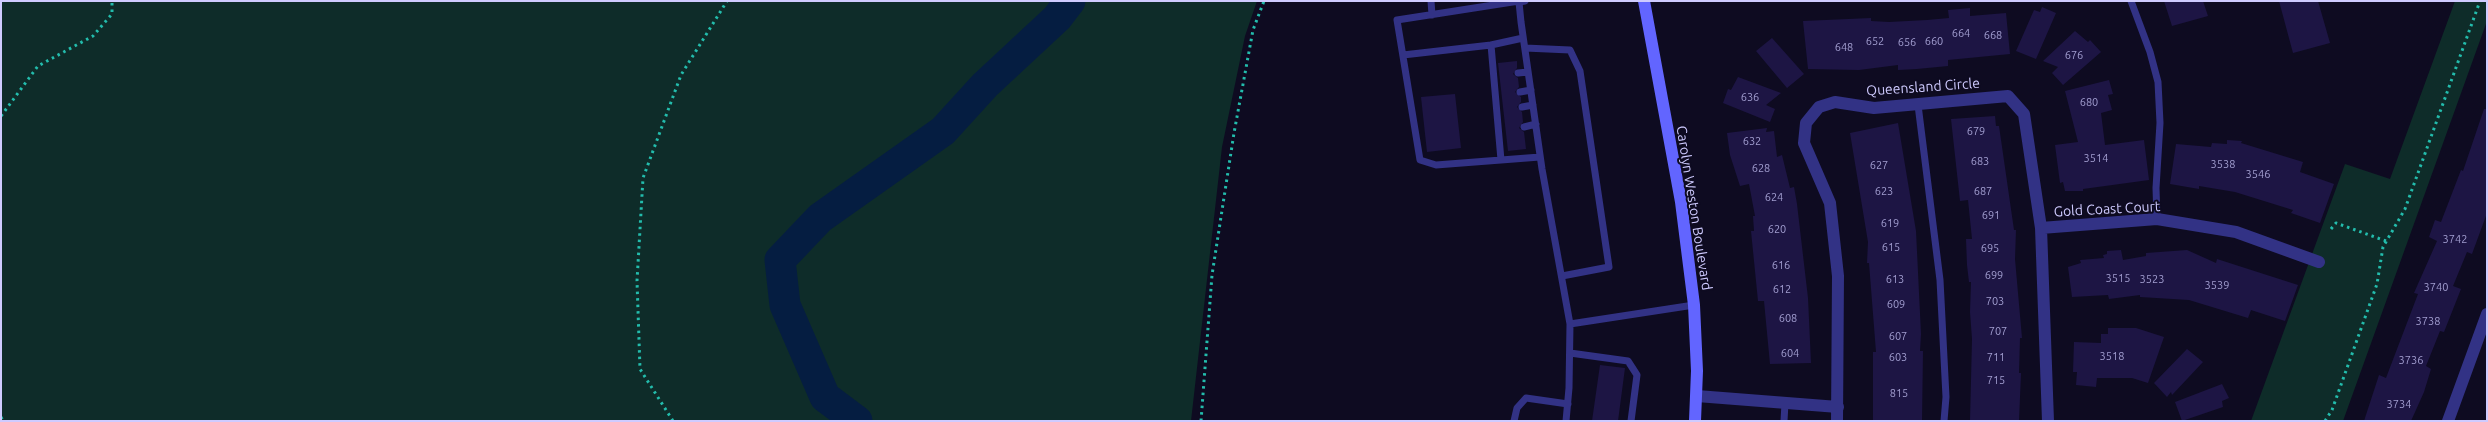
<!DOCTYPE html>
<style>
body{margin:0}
#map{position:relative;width:2488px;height:422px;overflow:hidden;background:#0e0b21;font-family:Ubuntu,sans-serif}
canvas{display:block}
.frame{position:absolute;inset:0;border:2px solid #cfcbff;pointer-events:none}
</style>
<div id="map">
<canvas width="2488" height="422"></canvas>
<div class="frame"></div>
</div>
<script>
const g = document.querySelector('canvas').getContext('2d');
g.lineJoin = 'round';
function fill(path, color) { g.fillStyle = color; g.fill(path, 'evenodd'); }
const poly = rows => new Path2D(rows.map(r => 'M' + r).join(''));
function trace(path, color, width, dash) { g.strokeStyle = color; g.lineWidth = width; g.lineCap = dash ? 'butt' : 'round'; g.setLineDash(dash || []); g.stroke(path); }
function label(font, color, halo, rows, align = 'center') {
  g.font = font + ' Ubuntu,sans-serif'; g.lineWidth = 4; g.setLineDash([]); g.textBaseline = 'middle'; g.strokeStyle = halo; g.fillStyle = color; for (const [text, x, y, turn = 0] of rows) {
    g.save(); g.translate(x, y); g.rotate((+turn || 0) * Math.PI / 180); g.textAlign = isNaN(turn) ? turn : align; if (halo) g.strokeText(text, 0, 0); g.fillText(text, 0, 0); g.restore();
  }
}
fill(poly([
 [1,1,1257,1,1245,36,1222,147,1191,421,1,421],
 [2455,1,2487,1,2487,21,2343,421,2251,421,2345,164,2390,179]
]), '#0e2c29');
trace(poly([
 [857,421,825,397,785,305,780,260,820,218,943,131,985,85,1057,18,1070,1]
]), '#051d41', 31);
fill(poly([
 [2164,1,2203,1,2208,16,2172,26],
 [2279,1,2318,1,2330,43,2293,53],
 [2042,7,2056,13,2036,59,2016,51,2034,10,2040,12],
 [1970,8,1970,16,2006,13,2010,54,1948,60,1948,66,1917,69,1898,70,1898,65,1859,70,1808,69,1803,21,1871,18,1871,21,1889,22,1927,20,1949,18,1948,10],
 [2075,31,2088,42,2090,40,2101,52,2063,85,2052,73,2058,67,2043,61],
 [1772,38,1804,74,1787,88,1756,51],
 [1517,61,1517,68,1513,74,1518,78,1519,87,1515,92,1521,97,1521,102,1517,107,1522,112,1523,122,1519,128,1524,132,1526,149,1508,151,1498,63],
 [1738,77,1781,93,1766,105,1775,109,1770,122,1723,103,1728,89,1731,90],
 [2109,80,2113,94,2108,95,2112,110,2101,113,2105,145,2144,140,2149,180,2083,189,2083,191,2065,191,2063,182,2060,183,2055,145,2078,142,2065,91],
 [1455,94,1461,148,1427,152,1421,97],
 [2484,109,2487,109,2487,213,2472,254,2467,252,2453,286,2461,289,2444,332,2440,331,2426,366,2431,369,2424,392,2411,421,2364,421,2379,375,2386,378,2418,294,2414,293,2437,241,2429,237,2435,220,2441,222,2461,170,2463,171],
 [1995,116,1996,126,1999,126,2014,230,2016,230,2015,259,2022,338,2020,338,2019,373,2021,373,2019,421,1970,421,1972,339,1970,312,1971,282,1969,282,1967,265,1966,239,1972,239,1968,200,1960,201,1951,119],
 [1898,123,1916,231,1921,334,1920,351,1923,351,1922,421,1873,421,1873,352,1876,352,1869,263,1867,263,1868,242,1850,133],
 [1767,128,1766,132,1774,131,1777,157,1782,155,1790,188,1794,187,1797,204,1808,298,1811,363,1770,364,1764,301,1758,301,1751,231,1754,231,1753,216,1755,216,1749,184,1740,186,1730,155,1727,133],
 [2227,140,2242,141,2241,143,2303,162,2300,172,2334,184,2320,223,2291,213,2293,210,2235,192,2199,186,2199,189,2170,184,2176,144,2211,147,2212,143,2227,144],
 [2121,250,2123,260,2146,256,2146,253,2187,250,2216,263,2217,259,2298,285,2285,321,2251,310,2248,318,2189,300,2140,297,2140,295,2109,299,2108,295,2072,297,2068,267,2081,263,2080,260,2104,258,2103,255,2107,254,2107,251],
 [2108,328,2136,328,2164,337,2148,383,2132,378,2097,378,2096,387,2076,385,2077,372,2073,372,2074,342,2101,343,2101,334,2108,334],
 [2187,349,2203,362,2172,395,2171,392,2167,397,2154,383],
 [1600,365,1625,368,1618,421,1592,421],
 [2222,384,2229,398,2222,401,2223,407,2182,421,2175,402]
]), '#1d1544');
trace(poly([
 [1,116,38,66,93,36,112,14,112,1],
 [2331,229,2336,223,2386,241],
 [1,417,3,421],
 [673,421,640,369,637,281,643,178,681,75,727,1],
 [1201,421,1212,275,1234,133,1253,30,1264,1],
 [2325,421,2332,410,2377,284,2383,247,2405,209,2480,1]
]), '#23bcac', 3, [2.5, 4]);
trace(poly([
 [1431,1,1432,15],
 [1519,1,1397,20,1420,160,1436,165,1540,157],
 [1525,1,1519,2,1521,22,1542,169,1570,324,1569,388,1566,421],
 [2131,1,2150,52,2158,82,2160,123,2156,188,2157,219],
 [1525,48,1570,50,1580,71,1609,267,1562,276],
 [1403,55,1491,45],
 [1518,73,1528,72],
 [1520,92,1531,90],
 [1918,105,1940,280,1946,397,1944,421],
 [1522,107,1533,105],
 [1524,127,1536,124],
 [1501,160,1491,45,1523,38],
 [1570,324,1694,305],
 [1570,353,1628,361,1637,375,1631,421],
 [1514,421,1517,408,1526,398,1568,404],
 [1784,421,1785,403]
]), '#323285', 7);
trace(poly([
 [2041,228,2157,219,2236,232,2319,262],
 [1697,396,1838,407],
 [1837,421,1838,276,1830,203,1804,143,1806,123,1819,107,1835,102,1874,108,2008,96,2024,114,2041,228,2048,421],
 [2448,421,2487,314]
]), '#323285', 12);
trace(poly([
 [1644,1,1681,202,1694,305,1697,371,1695,421]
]), '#6265ff', 12);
label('11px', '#a29ed0', null, [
 ["664",1961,33],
 ["668",1993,35],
 ["652",1875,41],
 ["660",1934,41],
 ["656",1907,42],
 ["648",1844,47],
 ["676",2074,55],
 ["636",1750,97],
 ["680",2089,102],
 ["679",1976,131],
 ["632",1752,141],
 ["3514",2096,158],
 ["683",1980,161],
 ["3538",2223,164],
 ["627",1879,165],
 ["628",1761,168],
 ["3546",2258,174],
 ["623",1884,191],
 ["687",1983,191],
 ["624",1774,197],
 ["691",1991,215],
 ["619",1890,223],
 ["620",1777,229],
 ["3742",2455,239],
 ["615",1891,247],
 ["695",1990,248],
 ["616",1781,265],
 ["699",1994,275],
 ["3515",2118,278],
 ["613",1895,279],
 ["3523",2152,279],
 ["3539",2217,285],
 ["3740",2436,287],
 ["612",1782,289],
 ["703",1995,301],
 ["609",1896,304],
 ["608",1788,318],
 ["3738",2428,321],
 ["707",1998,331],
 ["607",1898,336],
 ["604",1790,353],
 ["3518",2112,356],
 ["603",1898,357],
 ["711",1996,357],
 ["3736",2411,360],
 ["715",1996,380],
 ["815",1899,393],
 ["3734",2399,404]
]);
label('14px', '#cfcbff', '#0e0b21', [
 ["Queensland Circle",1923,87,-4],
 ["Carolyn Weston Boulevard",1694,208,81],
 ["Gold Coast Court",2107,209,-3]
]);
</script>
